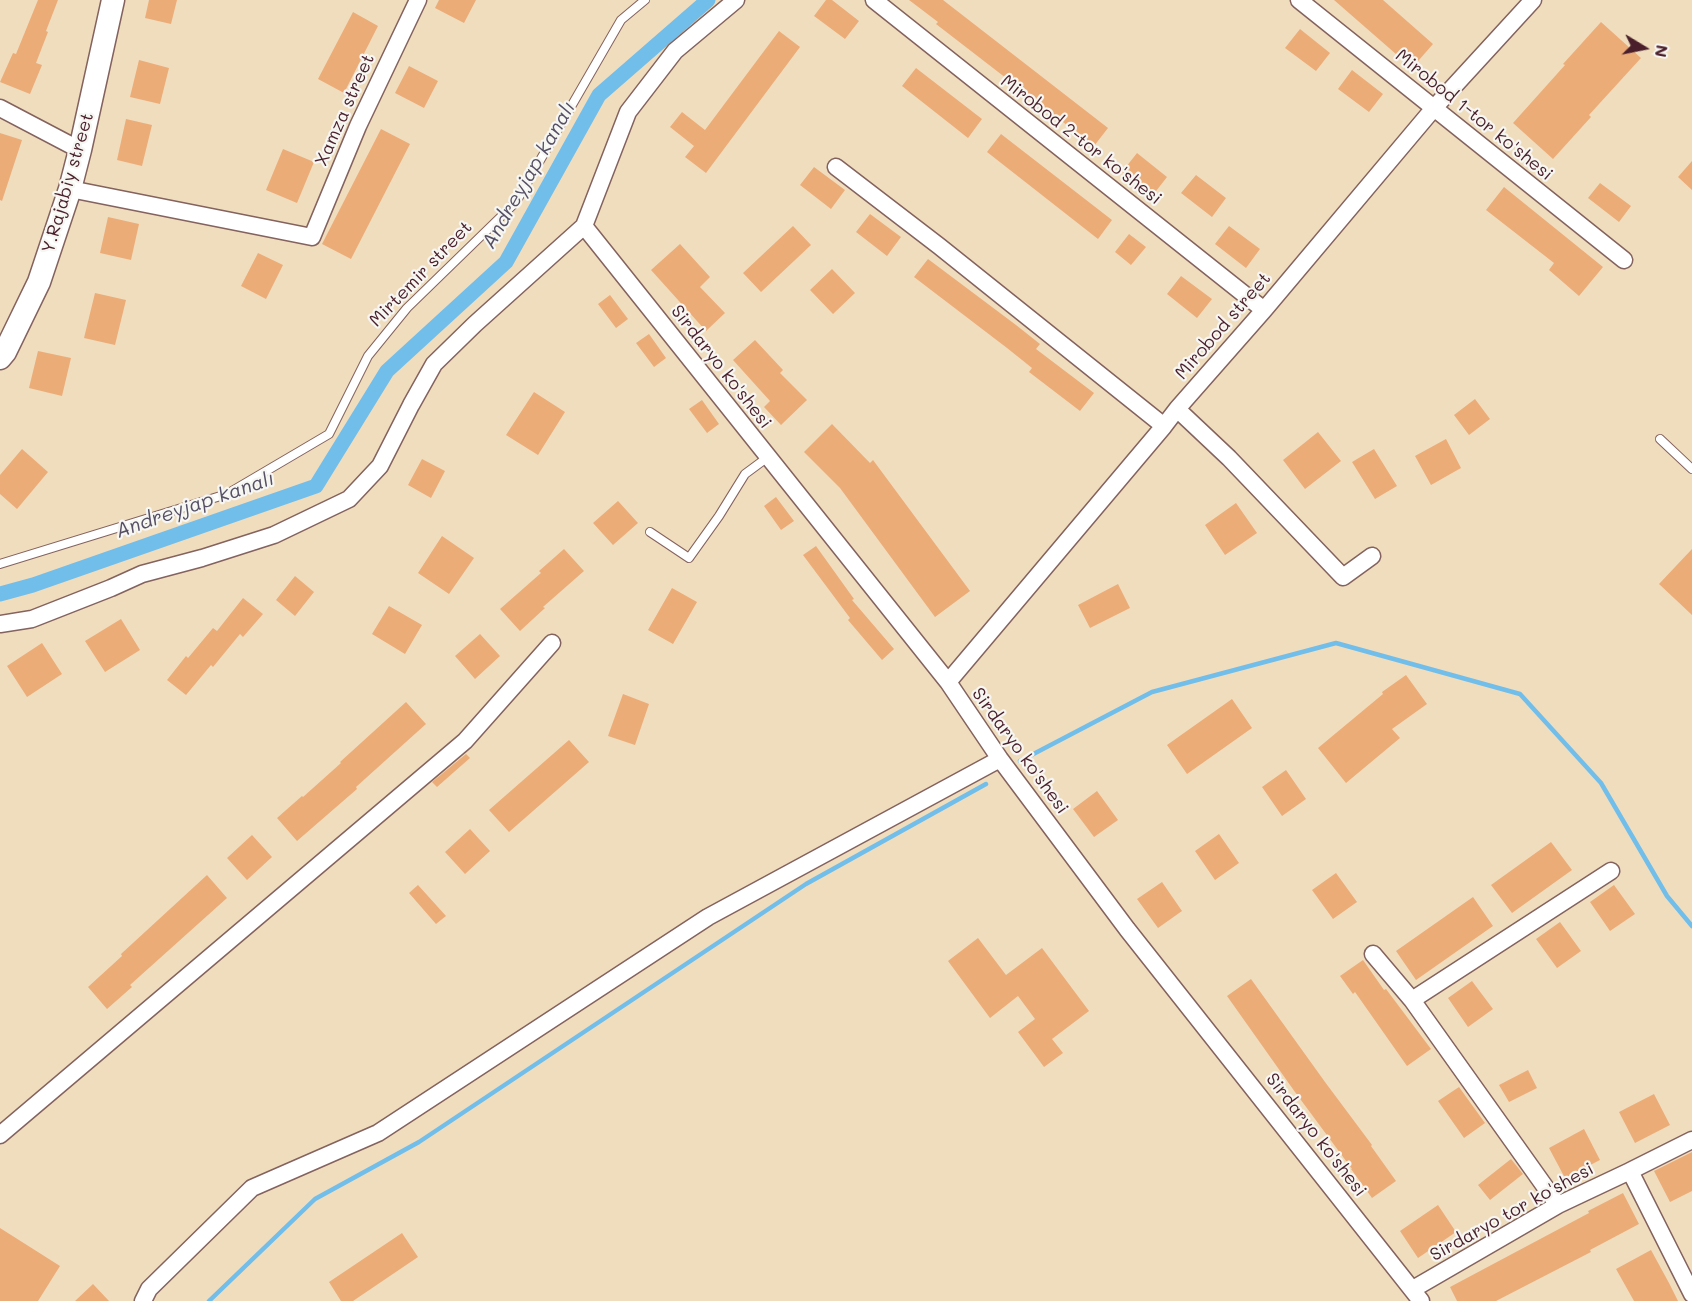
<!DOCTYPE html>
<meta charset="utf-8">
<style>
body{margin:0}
#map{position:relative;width:1692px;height:1301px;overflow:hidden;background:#f0ddbe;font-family:Mali,sans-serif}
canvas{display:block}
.north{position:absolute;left:1614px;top:18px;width:60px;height:60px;-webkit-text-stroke:4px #f6f6f2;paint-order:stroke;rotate:100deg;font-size:16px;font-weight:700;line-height:24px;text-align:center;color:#4a1f2b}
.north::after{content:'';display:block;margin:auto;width:21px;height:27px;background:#4a1f2b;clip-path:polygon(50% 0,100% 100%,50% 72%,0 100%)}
</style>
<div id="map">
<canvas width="1692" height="1301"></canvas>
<div class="north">N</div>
</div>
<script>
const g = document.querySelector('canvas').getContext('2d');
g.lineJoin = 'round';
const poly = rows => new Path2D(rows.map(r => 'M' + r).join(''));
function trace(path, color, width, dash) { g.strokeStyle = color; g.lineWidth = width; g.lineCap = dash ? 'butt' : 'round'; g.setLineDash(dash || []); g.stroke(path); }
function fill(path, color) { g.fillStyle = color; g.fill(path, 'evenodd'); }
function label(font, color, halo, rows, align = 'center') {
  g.font = font + ' Mali,sans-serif'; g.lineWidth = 4.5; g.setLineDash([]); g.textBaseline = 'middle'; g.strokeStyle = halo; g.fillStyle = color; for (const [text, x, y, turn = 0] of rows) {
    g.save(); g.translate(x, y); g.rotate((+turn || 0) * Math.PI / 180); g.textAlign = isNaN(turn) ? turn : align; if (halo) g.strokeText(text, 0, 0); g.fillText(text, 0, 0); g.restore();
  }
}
trace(poly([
 [1020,761,1152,692,1336,643,1520,694,1601,783,1667,896,1692,926],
 [209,1301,315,1199,419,1142,806,884,986,784]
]), '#71beeb', 4.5);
trace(poly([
 [0,594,33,585,316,486,387,371,506,262,599,95,708,0]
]), '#71beeb', 15);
fill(poly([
 [38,0,58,0,46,31,48,32,36,63,42,65,30,94,0,82,13,53,16,54],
 [149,0,177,0,171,24,145,18],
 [439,0,476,0,464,23,435,8],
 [826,0,832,0,859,21,845,39,814,16],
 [909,0,943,0,1108,128,1094,146,936,24,938,22],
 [1334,0,1383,0,1433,44,1412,68],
 [353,12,378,26,344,93,318,79],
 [1601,22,1641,58,1589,115,1591,117,1553,159,1513,123,1565,65,1563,64],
 [1300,29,1330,53,1316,71,1285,48],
 [779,31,800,47,706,173,685,157,694,146,670,127,682,112,705,130],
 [139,60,169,68,160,104,130,97],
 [409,66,438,81,424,108,395,93],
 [916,68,982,119,968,138,902,86],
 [1352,70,1383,94,1369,112,1338,89],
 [126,119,152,125,142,166,117,160],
 [381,129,410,144,351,259,322,244],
 [0,133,22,140,2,201,0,200],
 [1001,134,1112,220,1098,239,987,152],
 [283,149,314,162,297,203,266,190],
 [1137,153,1167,177,1153,195,1122,172],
 [1692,161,1692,190,1678,177],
 [814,167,845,190,831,209,800,185],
 [1196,175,1226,198,1212,217,1181,193],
 [1600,183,1631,206,1619,222,1588,198],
 [1504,187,1603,267,1579,296,1549,270,1554,263,1486,210],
 [870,214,901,237,887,256,856,232],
 [108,217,139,224,131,260,100,253],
 [793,226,811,245,761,292,743,273],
 [1229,226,1260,249,1246,268,1215,244],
 [1129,234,1146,247,1131,265,1115,252],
 [680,244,710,277,700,287,725,313,706,331,651,270],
 [258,253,283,265,266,299,241,286],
 [928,259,1016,325,1040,344,1036,349,1094,393,1080,411,1029,372,1032,368,1007,348,914,277],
 [832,269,855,293,833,314,810,290],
 [1181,276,1212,299,1197,318,1167,294],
 [95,293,126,300,115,345,84,338],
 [610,295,628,319,616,328,598,304],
 [649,334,666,358,654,367,636,343],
 [755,340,783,370,780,373,807,400,781,425,764,407,770,401,733,360],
 [38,351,71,358,62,396,29,388],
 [534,392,565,412,538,455,506,435],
 [1475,399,1490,419,1469,435,1454,415],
 [702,400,719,424,707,433,689,409],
 [832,424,870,463,873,460,970,591,935,617,840,488,804,452],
 [1318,432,1341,461,1305,489,1283,460],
 [1446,439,1461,468,1431,485,1415,456],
 [22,449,48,472,17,509,0,494,0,475],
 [1374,449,1397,486,1375,499,1352,462],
 [422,459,445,471,431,498,408,485],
 [776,497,794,521,781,530,764,506],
 [618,501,638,523,613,545,593,523],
 [1236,503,1257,533,1225,555,1205,525],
 [442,536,474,558,449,594,418,573],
 [816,546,854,599,852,600,894,649,882,660,848,620,850,618,803,555],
 [564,549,584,571,543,607,545,608,520,631,500,609,541,573,539,571],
 [1692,549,1692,615,1659,584],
 [295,576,314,592,295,616,276,600],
 [1118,584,1130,608,1090,628,1078,605],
 [672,588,697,602,673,644,648,630],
 [243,598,263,614,243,637,240,634,213,667,211,665,186,695,167,680,186,656,188,658,213,628,217,631],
 [389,606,422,625,405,654,372,634],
 [121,619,140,650,105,672,85,641],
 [480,634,500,656,475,679,455,656],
 [42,643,62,674,27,697,7,666],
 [1406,675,1427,704,1392,729,1400,738,1346,783,1318,748,1383,694,1382,692],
 [623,694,649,704,635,745,608,736],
 [1232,699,1252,728,1187,774,1167,745],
 [406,702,426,724,356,787,357,789,297,841,277,818,302,796,303,797,341,763,340,762],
 [569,740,589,762,509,832,489,810],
 [466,754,470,758,437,787,432,782],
 [1286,770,1306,799,1282,816,1262,787],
 [1097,791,1118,820,1094,837,1073,809],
 [470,829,490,851,465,874,445,852],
 [1219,834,1239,863,1215,880,1195,851],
 [252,835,272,857,247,880,227,858],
 [1551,842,1572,870,1512,913,1491,885],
 [1336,873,1357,902,1333,919,1312,890],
 [207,875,227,898,130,985,132,987,107,1009,88,987,122,956,121,954],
 [1162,882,1182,911,1158,928,1137,899],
 [418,885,446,916,436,924,409,893],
 [1614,885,1635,914,1610,931,1590,902],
 [1473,897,1493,926,1416,980,1396,951],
 [1560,922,1581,951,1557,968,1536,939],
 [978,938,1006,975,1042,948,1089,1011,1052,1039,1063,1053,1044,1067,1018,1032,1035,1019,1018,996,990,1018,948,961],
 [1363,960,1384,990,1386,989,1431,1049,1407,1066,1355,992,1353,994,1340,976],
 [1251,979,1325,1082,1372,1145,1371,1146,1396,1181,1372,1198,1351,1169,1352,1169,1295,1092,1227,996],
 [1472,981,1493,1009,1468,1027,1448,998],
 [1528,1070,1537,1088,1509,1102,1499,1085],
 [1459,1087,1485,1123,1464,1138,1438,1101],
 [1654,1094,1670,1125,1635,1143,1619,1112],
 [1584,1129,1600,1160,1565,1178,1549,1148],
 [1692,1152,1692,1191,1670,1202,1654,1171],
 [1511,1159,1523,1174,1490,1200,1478,1185],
 [1623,1193,1639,1224,1590,1250,1591,1252,1496,1301,1457,1301,1450,1287,1589,1213,1588,1211],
 [1438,1205,1456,1232,1418,1258,1400,1231],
 [0,1228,60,1266,38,1301,0,1301],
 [402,1233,418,1257,353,1301,341,1301,329,1282],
 [1651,1250,1669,1283,1678,1301,1634,1301,1616,1269],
 [93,1284,109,1301,75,1301]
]), '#ecac78');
const lane = poly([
 [1660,439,1692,469],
 [650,532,689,558,719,516,745,474,768,457],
 [0,564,227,494,329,434,368,356,407,308,516,202,621,20,645,0]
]);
const street = poly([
 [874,0,1264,310],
 [1299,0,1624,260],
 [0,108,80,150],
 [836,167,939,246,1164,426],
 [70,189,312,237,358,126,418,0],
 [584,226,948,682,1000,759,1127,929,1421,1301],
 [1177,409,1229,458,1343,577,1372,556],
 [0,624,32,619,111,588,142,574,202,558,274,535,349,499,380,466,411,405,434,364,475,324,584,226,628,112,675,51,736,0],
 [948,682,1164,426,1177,409,1264,310,1434,108,1533,0],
 [1373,954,1412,1000,1558,1205],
 [1412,1000,1611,871],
 [0,1135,465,741,552,643],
 [1630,1171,1692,1294],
 [1413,1289,1558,1205,1630,1171,1692,1140],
 [143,1301,149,1289,252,1188,378,1133,708,917,1000,759]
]);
const secondary = poly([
 [0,358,5,352,39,282,70,189,80,150,113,0]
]);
trace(lane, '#84625e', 10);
trace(street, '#84625e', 19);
trace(secondary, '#84625e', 25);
trace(lane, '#fff', 8);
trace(street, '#fff', 16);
trace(secondary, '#fff', 22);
label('18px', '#4a1f2b', '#f6f6f2', [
 ["Xamza street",345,110,-66],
 ["Mirobod 1-tor ko'shesi",1474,115,39],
 ["Mirobod 2-tor ko'shesi",1081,140,38],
 ["Y.Rajabiy street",68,183,-74],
 ["Mirtemir street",421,274,-46],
 ["Mirobod street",1223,326,-49],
 ["Sirdaryo ko'shesi",721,367,52],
 ["Sirdaryo ko'shesi",1020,751,54],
 ["Sirdaryo ko'shesi",1316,1135,52],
 ["Sirdaryo tor ko'shesi",1512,1212,-29]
]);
label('italic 20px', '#564f65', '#f6f6f2', [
 ["Andreyjap kanalı",529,175,-60],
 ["Andreyjap kanalı",195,505,-19]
]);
</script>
